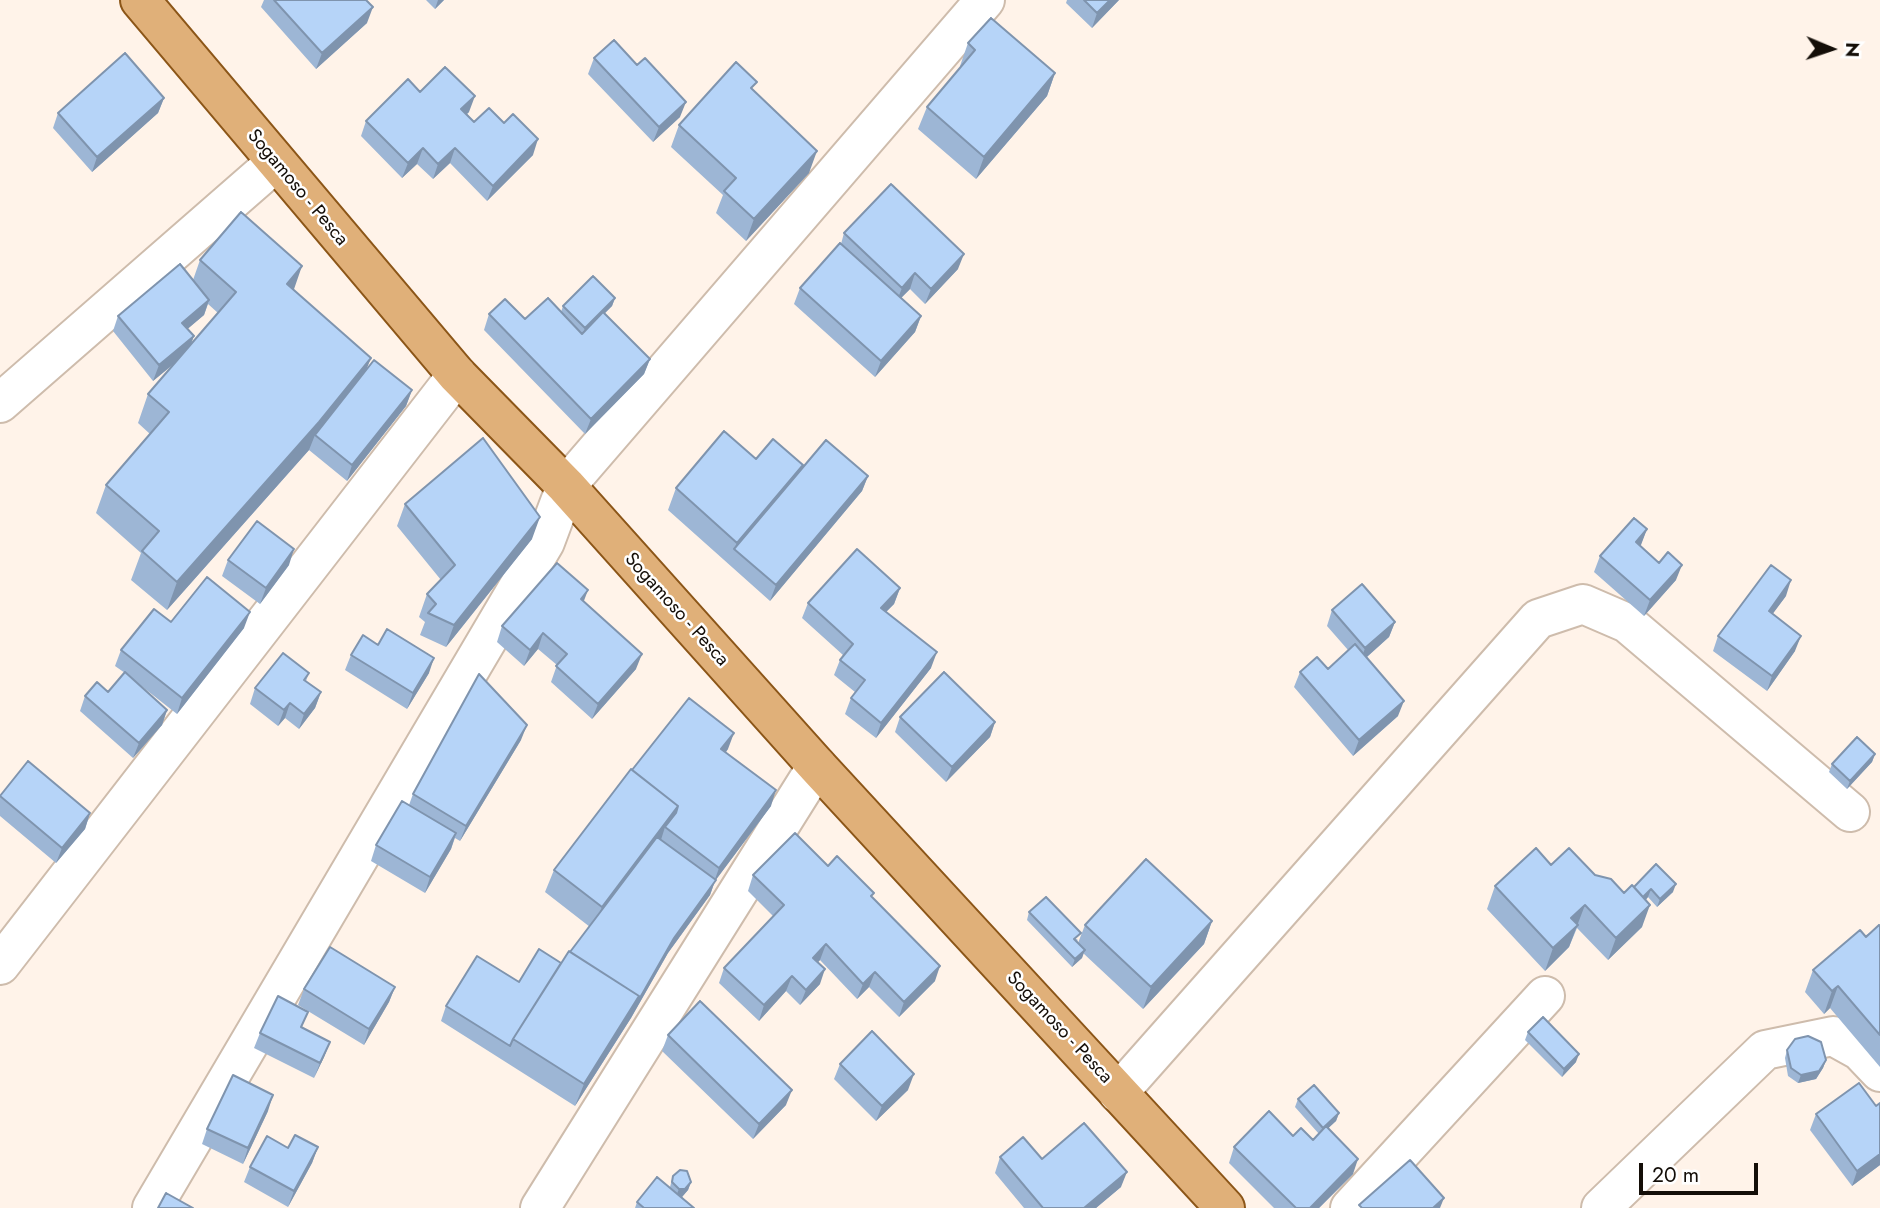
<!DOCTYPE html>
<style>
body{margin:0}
#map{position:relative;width:1880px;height:1208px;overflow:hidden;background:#fff3e9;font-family:Jost,sans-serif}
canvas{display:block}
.north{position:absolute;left:1796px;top:14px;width:70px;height:70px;-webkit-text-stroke:5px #fff;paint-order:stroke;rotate:92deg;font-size:19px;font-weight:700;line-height:28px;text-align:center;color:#140e08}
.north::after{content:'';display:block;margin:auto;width:24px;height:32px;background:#140e08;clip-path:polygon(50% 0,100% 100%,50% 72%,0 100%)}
.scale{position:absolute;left:1639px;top:1163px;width:119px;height:32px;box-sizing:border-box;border:4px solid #140e08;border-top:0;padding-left:9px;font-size:21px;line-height:24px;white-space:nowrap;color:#140e08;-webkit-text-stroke:5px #fff;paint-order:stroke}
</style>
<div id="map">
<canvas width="1880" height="1208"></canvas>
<div class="north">N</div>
<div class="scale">20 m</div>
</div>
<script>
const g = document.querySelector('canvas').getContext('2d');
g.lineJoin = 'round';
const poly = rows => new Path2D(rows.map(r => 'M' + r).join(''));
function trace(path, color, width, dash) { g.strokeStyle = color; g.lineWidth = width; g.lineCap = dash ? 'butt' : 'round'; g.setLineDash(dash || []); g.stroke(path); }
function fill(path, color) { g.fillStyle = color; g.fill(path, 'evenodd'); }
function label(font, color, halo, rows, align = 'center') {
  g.font = font + ' Jost,sans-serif'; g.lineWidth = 5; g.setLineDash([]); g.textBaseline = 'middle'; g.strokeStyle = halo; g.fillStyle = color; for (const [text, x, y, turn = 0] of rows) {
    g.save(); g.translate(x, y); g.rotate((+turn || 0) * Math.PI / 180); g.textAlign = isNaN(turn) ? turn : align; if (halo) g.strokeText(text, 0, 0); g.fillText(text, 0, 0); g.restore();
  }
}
const minor = poly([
 [0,403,275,163],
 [0,965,457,375],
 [1118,1093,1538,619,1583,604,1627,623,1850,812],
 [152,1208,545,542,566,486,985,0],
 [540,1208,817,766],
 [1350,1208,1545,996],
 [1601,1208,1765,1050,1833,1036,1860,1051,1880,1072]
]);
const major = poly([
 [140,0,457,375,566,486,817,766,1225,1208]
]);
trace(minor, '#cebcac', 42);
trace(major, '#8c5618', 42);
trace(minor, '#fff', 38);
trace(major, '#e0b079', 38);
fill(poly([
 [264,0,366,0,367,23,316,69,261,7],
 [426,0,444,0,435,9],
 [1067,0,1119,0,1092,28,1066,3],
 [968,43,1055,73,1047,96,976,179,918,129,927,107,961,67,960,66],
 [594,58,680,117,653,142,588,74],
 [754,91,809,173,746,241,716,213,723,195,671,147,679,125],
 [420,92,469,112,467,114,474,122,504,123,533,155,487,201,450,163,433,179,417,164,402,178,361,136,366,121],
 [164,98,158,113,92,172,53,128,58,113],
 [844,233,958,269,925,304,910,289,901,298,921,316,915,332,875,377,794,304,800,288,841,244],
 [200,260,294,290,366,371,412,390,406,406,347,481,309,450,167,610,131,580,141,553,96,513,106,485,150,434,138,423,148,394,176,362,153,381,113,331,118,316,193,280],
 [208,304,218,313,190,345,194,336,187,329,204,315],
 [615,298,612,306,604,314,650,359,644,374,585,434,484,330,489,314,525,319,561,312,563,306],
 [756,459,803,465,801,471,868,476,862,491,770,601,668,510,676,488],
 [405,504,532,539,446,647,420,635,425,622,419,617,427,594,441,580,397,526],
 [1647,529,1640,546,1676,580,1644,616,1594,572,1600,556],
 [228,560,289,565,260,604,222,576],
 [900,588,894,604,886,612,931,668,876,738,845,714,851,698,855,692,834,675,840,660,843,655,802,618,808,603],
 [1786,596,1772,614,1795,651,1767,691,1713,651,1718,636],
 [584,602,636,669,592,719,551,682,557,665,538,649,524,666,497,642,502,626],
 [1332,610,1395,622,1389,637,1367,657,1398,716,1353,756,1294,687,1300,672,1328,669,1348,650,1327,626],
 [171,622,244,628,177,714,140,685,167,710,162,725,133,758,80,711,85,696,108,692,125,673,115,666,121,650],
 [378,645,429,673,407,709,345,670,351,655],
 [309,673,306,681,321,692,315,708,299,729,285,718,278,726,250,704,255,688],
 [900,717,995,722,990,737,946,782,895,732],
 [521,740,460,841,455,838,451,849,425,893,371,861,376,845,409,805,413,794],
 [728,749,726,752,771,806,715,881,710,895,668,953,631,1018,575,1106,441,1021,446,1006,519,982,561,963,570,952,590,927,545,892,554,870,632,770],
 [1875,754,1872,762,1847,789,1829,772,1832,764],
 [0,796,90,813,85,829,56,863,0,816],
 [1551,865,1595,875,1624,893,1634,887,1673,892,1657,907,1648,897,1646,900,1642,927,1608,960,1577,928,1569,947,1545,971,1487,909,1495,886],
 [828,866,872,898,935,981,899,1017,869,987,857,999,820,960,818,962,820,984,800,1005,786,991,759,1021,719,983,724,968,773,916,748,891,753,875],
 [1029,912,1078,940,1077,941,1078,943,1085,925,1212,921,1204,944,1143,1009,1083,953,1082,958,1072,967,1027,920],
 [1880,926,1880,1067,1830,1008,1824,1014,1805,992,1813,970],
 [395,987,389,1002,364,1045,298,1005,304,989],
 [302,1028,330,1042,324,1057,314,1078,254,1048,260,1033],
 [1528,1032,1576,1062,1562,1077,1525,1040],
 [668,1035,786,1105,753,1139,662,1051],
 [1787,1050,1826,1060,1823,1068,1816,1079,1798,1083,1788,1076,1785,1058],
 [840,1064,908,1090,876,1121,834,1079],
 [1298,1099,1339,1113,1336,1121,1328,1128,1353,1174,1319,1208,1274,1208,1229,1163,1234,1147,1293,1136,1313,1140,1319,1134,1295,1107],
 [1880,1103,1880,1165,1852,1186,1810,1130,1816,1114,1876,1106],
 [268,1111,243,1164,202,1144,207,1129],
 [318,1147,312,1163,288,1207,244,1182,250,1167,288,1148],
 [1000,1157,1042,1159,1121,1187,1096,1208,1024,1208,995,1173],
 [673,1176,691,1182,688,1190,682,1197,694,1208,635,1208,637,1202,670,1187]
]), '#9db6d5');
fill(poly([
 [438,0,444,0,435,9],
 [1110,0,1119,0,1092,28,1097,13],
 [373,7,367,23,316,69,322,53],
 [1055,73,1047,96,976,179,984,157],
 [475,96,469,112,456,124,461,109],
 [164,98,158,113,92,172,97,157],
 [686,102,680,117,653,142,659,127],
 [538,139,533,155,487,201,493,186],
 [423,148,417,164,402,178,408,163],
 [455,148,450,163,433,179,438,164],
 [817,151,809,173,746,241,754,219],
 [964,254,958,269,925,304,931,289],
 [302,266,292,295,287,284],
 [915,273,910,289,896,303,902,288],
 [615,298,612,306,582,336,585,328],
 [209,300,204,315,177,338,182,323],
 [921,316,915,332,875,377,881,361],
 [194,336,188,352,153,381,159,365],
 [371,358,360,386,315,435,309,450,167,610,177,582],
 [650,359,644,374,585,434,591,419],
 [412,390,406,406,347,481,352,465],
 [803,465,794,488,734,549,737,543],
 [868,476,862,491,770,601,776,585],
 [540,517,532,539,446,647,454,625],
 [1647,529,1641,545,1630,558,1636,542],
 [294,549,289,565,260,604,266,588],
 [1682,565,1676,580,1644,616,1650,600],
 [1791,580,1786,596,1763,627,1769,611],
 [900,588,894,604,875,623,881,608],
 [588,590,582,606,581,599],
 [250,612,244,628,177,714,182,698],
 [1395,622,1389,637,1360,663,1365,648],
 [543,633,538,649,524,666,530,650],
 [1801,636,1795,651,1767,691,1772,676],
 [937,652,931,668,876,738,881,723],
 [642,654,636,669,592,719,598,704],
 [434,658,429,673,407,709,413,693],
 [321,692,315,708,299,729,304,714],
 [1404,701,1398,716,1353,756,1359,740],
 [290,703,285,718,278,726,284,710],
 [167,710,162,725,133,758,139,743],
 [995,722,990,737,946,782,952,767],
 [527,725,521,740,460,841,466,826],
 [734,733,728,749,716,765,721,749],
 [1875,754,1872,762,1847,789,1850,781],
 [776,790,771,806,715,881,710,895,668,953,631,1018,575,1106,584,1084,674,938,714,882,719,868],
 [678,806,669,830,665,827,660,843,593,929,602,907],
 [90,813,85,829,56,863,62,848],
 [456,833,451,849,425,893,430,877],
 [1676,884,1673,892,1657,907,1660,899],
 [1651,889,1648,897,1640,906,1643,898],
 [1585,905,1569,947,1545,971,1553,948,1571,918],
 [1650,905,1642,927,1608,960,1616,938],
 [1212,921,1204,944,1143,1009,1151,987],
 [826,944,820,960,808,973,813,958],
 [1085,950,1082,958,1072,967,1075,959],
 [940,966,935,981,899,1017,904,1002],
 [825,969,820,984,800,1005,806,990],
 [875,972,869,987,857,999,863,984],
 [792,976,786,991,759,1021,764,1005],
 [1838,986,1830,1008,1824,1014,1832,991],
 [395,987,389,1002,364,1045,369,1029],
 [330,1042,324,1057,314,1078,320,1063],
 [1579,1054,1576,1062,1562,1077,1564,1069],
 [1826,1060,1823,1068,1816,1079,1798,1083,1801,1075],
 [914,1074,908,1090,876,1121,882,1106],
 [792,1090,786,1105,753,1139,759,1124],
 [273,1095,268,1111,243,1164,248,1148],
 [1339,1113,1336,1121,1320,1136,1323,1128],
 [318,1147,312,1163,288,1207,294,1191],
 [1880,1154,1880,1165,1852,1186,1857,1171],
 [1358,1159,1353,1174,1319,1208,1310,1208],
 [1127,1172,1121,1187,1096,1208,1084,1208],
 [691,1182,688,1190,682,1197,676,1196,679,1189],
 [1444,1198,1440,1208,1433,1208]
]), '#7f94ae');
const building = poly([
 [274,0,366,0,373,7,322,53,274,0],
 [1084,0,1110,0,1097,13,1084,0],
 [991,18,1055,73,984,157,927,107,975,50,968,43,991,18],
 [614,40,637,65,645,58,686,102,659,127,594,58,614,40],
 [125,53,164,98,97,157,58,113,125,53],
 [736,62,757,82,751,88,817,151,754,219,724,191,736,178,679,125,736,62],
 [445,67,475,96,461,109,474,122,489,108,504,123,513,114,538,139,493,186,455,148,438,164,423,148,408,163,366,121,408,79,420,92,445,67],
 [891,184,964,254,931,289,915,273,902,288,844,233,891,184],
 [241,212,302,266,287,284,371,358,319,422,177,582,142,551,159,531,106,485,169,412,148,394,236,292,200,260,241,212],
 [840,243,921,316,881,361,800,288,840,243],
 [180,264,209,300,182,323,194,336,159,365,118,316,180,264],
 [593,276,615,298,585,328,563,306,593,276],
 [548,298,582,334,603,312,650,359,591,419,489,314,505,299,525,319,548,298],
 [374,360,412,390,352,465,315,435,374,360],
 [724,431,756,459,773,439,803,465,737,543,676,488,724,431],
 [483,438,540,517,454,625,428,613,436,604,427,594,455,565,405,504,483,438],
 [826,440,868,476,776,585,734,549,826,440],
 [1634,518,1647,529,1636,542,1659,563,1668,552,1682,565,1650,600,1600,556,1634,518],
 [257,521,294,549,266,588,228,560,257,521],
 [857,549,900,588,881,608,937,652,881,723,851,698,865,680,840,660,853,644,808,603,857,549],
 [557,563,588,590,581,599,642,654,598,704,556,666,567,654,543,633,530,650,502,626,557,563],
 [1771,565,1791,580,1769,611,1801,636,1772,676,1718,636,1771,565],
 [207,577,250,612,182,698,121,650,154,609,171,622,207,577],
 [1362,584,1395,622,1365,648,1332,610,1362,584],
 [387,629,434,658,413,693,351,655,363,635,378,645,387,629],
 [1355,644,1404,701,1359,740,1300,672,1317,657,1328,669,1355,644],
 [283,653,309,673,304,680,321,692,304,714,290,703,284,710,255,688,283,653],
 [125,672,167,710,139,743,85,696,97,682,108,692,125,672],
 [944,672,995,722,952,767,900,717,944,672],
 [479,674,527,725,466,826,413,794,479,674],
 [689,698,734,733,721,749,776,790,719,868,665,827,676,813,678,806,632,770,689,698],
 [1857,737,1875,754,1850,781,1832,764,1857,737],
 [28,761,90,813,62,848,0,796,28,761],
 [631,769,678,806,602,907,554,870,631,769],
 [402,801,456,833,430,877,376,845,402,801],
 [795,833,828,866,837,856,874,893,871,896,940,966,904,1002,875,972,863,984,826,944,813,958,825,969,806,990,792,976,764,1005,724,968,784,905,753,875,795,833],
 [657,837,716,880,674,938,637,1003,639,996,570,952,657,837],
 [1536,848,1551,865,1569,848,1595,875,1611,879,1624,893,1632,885,1650,905,1616,938,1585,905,1571,918,1578,925,1553,948,1495,886,1536,848],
 [1146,859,1212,921,1151,987,1085,925,1146,859],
 [1656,864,1676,884,1660,899,1651,889,1643,897,1634,887,1656,864],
 [1046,897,1081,933,1074,939,1085,950,1075,959,1029,912,1046,897],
 [1879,925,1880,926,1880,1035,1838,986,1832,991,1813,970,1860,930,1866,937,1879,925],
 [330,947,395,987,369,1029,304,989,330,947],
 [539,949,561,963,513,1039,510,1046,446,1006,477,956,519,982,539,949],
 [569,951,639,996,584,1084,513,1039,569,951],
 [278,996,308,1012,301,1027,330,1042,320,1063,260,1033,278,996],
 [700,1001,792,1090,759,1124,668,1035,700,1001],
 [1543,1017,1579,1054,1564,1069,1528,1032,1543,1017],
 [872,1031,914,1074,882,1106,840,1064,872,1031],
 [1808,1036,1821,1042,1826,1060,1819,1071,1801,1075,1791,1068,1787,1050,1795,1039,1808,1036],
 [233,1075,273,1095,248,1148,207,1129,233,1075],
 [1859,1083,1876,1106,1880,1103,1880,1154,1857,1171,1816,1114,1859,1083],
 [1314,1085,1339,1113,1323,1128,1298,1099,1314,1085],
 [1269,1111,1293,1136,1301,1128,1313,1140,1326,1126,1358,1159,1310,1208,1296,1208,1234,1147,1269,1111],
 [1084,1123,1127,1172,1084,1208,1043,1208,1000,1157,1023,1137,1042,1159,1084,1123],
 [295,1135,318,1147,294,1191,250,1167,267,1136,288,1148,295,1135],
 [1410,1160,1444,1198,1433,1208,1362,1208,1359,1205,1410,1160],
 [680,1170,687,1171,691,1182,685,1189,679,1189,672,1182,673,1176,680,1170],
 [657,1177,694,1208,644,1208,637,1202,657,1177],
 [166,1193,193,1208,158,1208,166,1193]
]);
fill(building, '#b6d4f8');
trace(building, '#7f94ae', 2);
label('19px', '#140e08', '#fff', [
 ["Sogamoso - Pesca",297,188,50],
 ["Sogamoso - Pesca",676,610,48],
 ["Sogamoso - Pesca",1059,1028,47]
]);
</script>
